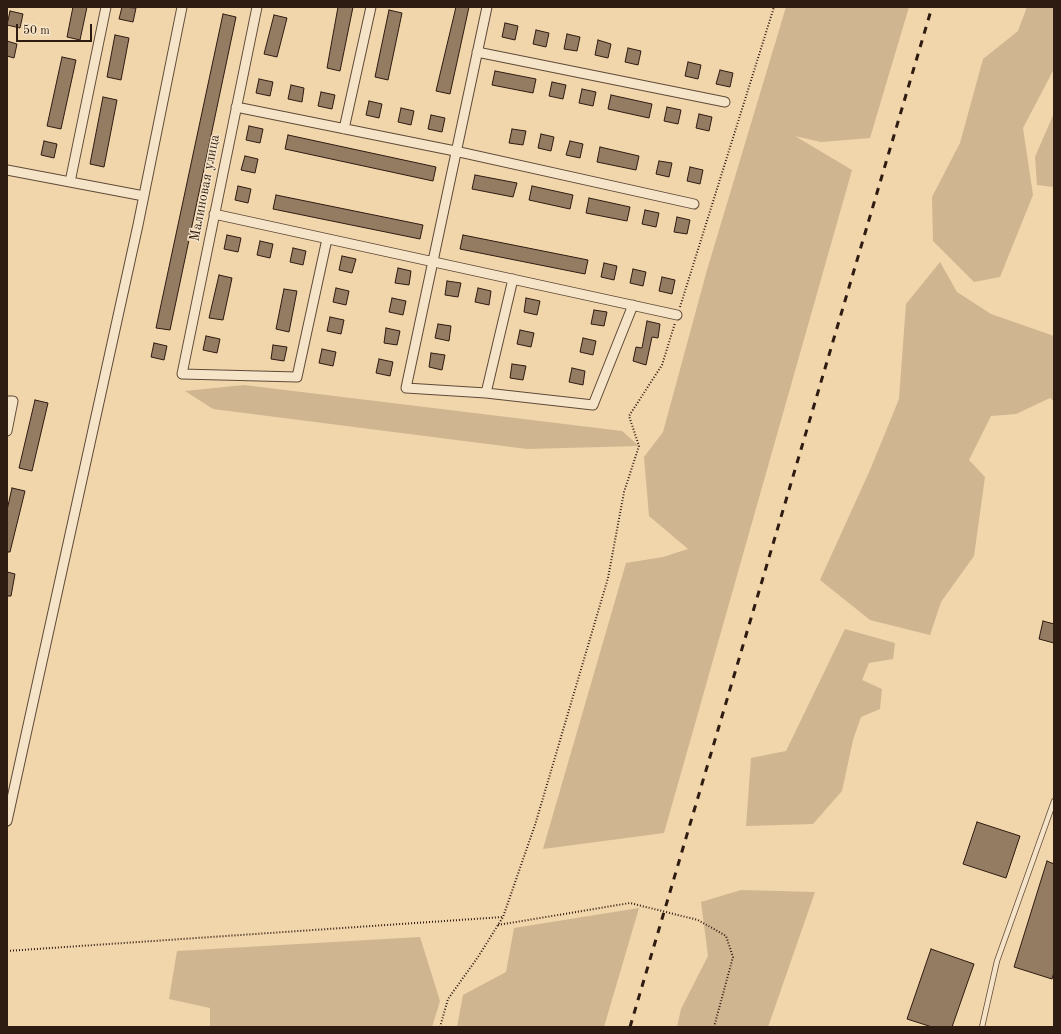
<!DOCTYPE html>
<meta charset="utf-8">
<style>
body{margin:0}
#map{position:relative;width:1061px;height:1034px;overflow:hidden;background:#f1d5ab;font-family:"Old Standard TT",serif}
canvas{display:block}
.frame{position:absolute;inset:0;border:8px solid #2e1b11;pointer-events:none}
.scale{position:absolute;left:16px;top:24px;width:76px;height:18px;box-sizing:border-box;border:2px solid #2e1b11;border-top:0;padding-left:5px;font-size:12px;line-height:14px;white-space:nowrap;color:#2e1b11;-webkit-text-stroke:3px #f6e4c8;paint-order:stroke}
</style>
<div id="map">
<canvas width="1061" height="1034"></canvas>
<div class="frame"></div>
<div class="scale">50 m</div>
</div>
<script>
const g = document.querySelector('canvas').getContext('2d');
g.lineJoin = 'round';
function fill(path, color) { g.fillStyle = color; g.fill(path, 'evenodd'); }
const poly = rows => new Path2D(rows.map(r => 'M' + r).join(''));
function trace(path, color, width, dash) { g.strokeStyle = color; g.lineWidth = width; g.lineCap = dash ? 'butt' : 'round'; g.setLineDash(dash || []); g.stroke(path); }
function label(font, color, halo, rows, align = 'center') {
  g.font = font + ' "Old Standard TT",serif'; g.lineWidth = 3; g.setLineDash([]); g.textBaseline = 'middle'; g.strokeStyle = halo; g.fillStyle = color; for (const [text, x, y, turn = 0] of rows) {
    g.save(); g.translate(x, y); g.rotate((+turn || 0) * Math.PI / 180); g.textAlign = isNaN(turn) ? turn : align; if (halo) g.strokeText(text, 0, 0); g.fillText(text, 0, 0); g.restore();
  }
}
fill(poly([
 [786,7,909,7,870,138,821,142,795,136,852,170,664,833,543,849,626,563,663,557,688,549,649,516,644,457,663,432,707,270],
 [1027,7,1054,7,1054,69,1023,128,1033,195,1000,277,974,282,933,241,932,197,960,143,983,59,1018,31],
 [1054,113,1054,187,1037,185,1035,157],
 [940,262,957,292,991,314,1054,336,1054,401,1050,398,1016,414,991,416,969,460,985,477,974,556,941,602,930,635,870,620,820,580,870,470,899,399,906,304],
 [244,385,622,431,639,446,527,449,213,409,185,391],
 [845,629,895,643,893,659,869,663,862,680,882,689,880,709,861,717,853,740,842,791,813,824,746,826,751,758,786,751],
 [741,890,815,892,768,1027,677,1027,681,1009,708,956,701,902],
 [639,908,604,1027,457,1027,463,995,506,972,514,928],
 [420,937,440,1001,432,1027,210,1027,210,1008,169,999,177,951]
]), '#d0b591');
const building = poly([
 [73,7,87,7,80,40,67,37,73,7],
 [122,7,136,8,133,22,119,19,122,7],
 [338,7,353,7,340,71,327,68,338,7],
 [456,7,469,7,450,94,436,91,456,7],
 [389,10,402,13,388,80,375,77,389,10],
 [10,11,23,14,20,28,7,25,10,11],
 [223,14,236,17,170,330,156,328,223,14],
 [274,15,287,18,277,57,264,54,274,15],
 [505,23,518,26,515,40,502,37,505,23],
 [536,30,549,33,546,47,533,44,536,30],
 [567,34,580,37,577,51,564,49,567,34],
 [115,35,129,38,121,80,107,77,115,35],
 [598,40,611,44,608,58,595,55,598,40],
 [7,41,17,44,14,58,7,56,7,41],
 [628,48,641,51,638,65,625,62,628,48],
 [62,57,76,60,61,129,47,126,62,57],
 [688,62,701,65,698,79,685,76,688,62],
 [720,70,733,73,730,87,716,84,720,70],
 [495,71,536,79,533,93,492,85,495,71],
 [259,79,273,82,270,96,256,93,259,79],
 [552,82,566,85,563,99,549,96,552,82],
 [291,85,304,88,302,102,288,99,291,85],
 [582,89,596,92,593,106,579,103,582,89],
 [321,92,335,95,332,109,318,106,321,92],
 [611,95,652,104,649,118,608,109,611,95],
 [103,97,117,100,104,167,90,164,103,97],
 [369,101,382,104,379,118,366,115,369,101],
 [667,107,681,110,678,124,664,121,667,107],
 [401,108,414,111,411,125,398,122,401,108],
 [699,114,712,117,709,131,696,128,699,114],
 [431,115,445,118,442,132,428,129,431,115],
 [249,126,263,129,260,143,246,140,249,126],
 [512,129,526,131,523,145,509,143,512,129],
 [541,134,554,137,551,151,538,148,541,134],
 [288,135,436,167,433,181,285,149,288,135],
 [44,141,57,144,54,158,41,155,44,141],
 [570,141,583,144,580,158,566,155,570,141],
 [600,147,639,156,636,170,597,162,600,147],
 [245,156,258,159,255,173,241,170,245,156],
 [659,161,672,163,669,177,656,174,659,161],
 [690,167,703,170,700,184,687,181,690,167],
 [475,175,517,183,513,197,472,189,475,175],
 [238,186,251,189,248,203,235,200,238,186],
 [532,186,573,195,570,209,529,200,532,186],
 [276,195,423,225,420,239,273,209,276,195],
 [589,198,630,207,627,221,586,213,589,198],
 [645,210,659,213,656,227,642,224,645,210],
 [677,217,690,220,687,234,674,232,677,217],
 [227,235,241,238,238,252,224,249,227,235],
 [463,235,588,260,585,274,460,249,463,235],
 [260,241,273,244,270,258,257,255,260,241],
 [293,248,306,251,303,265,290,262,293,248],
 [342,256,356,259,352,273,339,270,342,256],
 [604,263,617,266,614,280,601,277,604,263],
 [398,268,411,271,409,285,395,283,398,268],
 [633,269,646,272,643,286,630,283,633,269],
 [219,275,232,278,223,320,209,318,219,275],
 [662,277,675,280,672,294,659,291,662,277],
 [447,281,461,283,458,297,445,295,447,281],
 [336,288,349,291,346,305,333,302,336,288],
 [478,288,491,291,489,305,475,302,478,288],
 [284,289,297,291,289,332,276,329,284,289],
 [392,298,406,301,403,315,389,312,392,298],
 [526,298,540,301,537,315,524,312,526,298],
 [594,310,607,312,604,326,591,324,594,310],
 [330,317,344,320,341,334,327,331,330,317],
 [647,321,660,324,658,338,652,337,646,365,633,361,636,347,642,348,647,321],
 [438,324,451,326,449,341,435,338,438,324],
 [386,328,400,331,397,345,384,343,386,328],
 [520,330,534,333,531,347,517,344,520,330],
 [206,336,220,339,217,353,203,350,206,336],
 [583,338,596,341,593,355,580,352,583,338],
 [154,343,167,346,164,360,151,357,154,343],
 [273,345,287,347,284,361,271,359,273,345],
 [322,349,336,352,333,366,319,363,322,349],
 [431,353,445,355,442,370,429,367,431,353],
 [379,359,393,362,390,376,376,373,379,359],
 [512,364,526,366,523,380,510,378,512,364],
 [572,368,585,371,583,385,569,382,572,368],
 [35,400,48,403,32,471,19,468,35,400],
 [12,488,25,491,10,552,7,552,7,510,12,488],
 [7,572,15,574,11,596,7,596,7,572],
 [1043,621,1054,624,1054,643,1039,639,1043,621],
 [977,822,1020,836,1006,878,963,864,977,822],
 [1047,861,1054,864,1054,972,1052,979,1014,967,1047,861],
 [931,949,974,964,952,1027,932,1027,907,1019,931,949]
]);
fill(building, '#937c61');
trace(building, '#2e1b11', 1);
const lane = poly([
 [982,1027,997,961,1054,801]
]);
const street = poly([
 [257,7,182,374,297,377,327,239],
 [487,7,406,388,486,393,593,405,633,305],
 [477,52,725,102],
 [236,107,455,151,694,204],
 [344,129,371,7],
 [7,170,144,196],
 [70,182,106,7],
 [214,214,677,315],
 [486,393,513,279],
 [7,401,13,401,7,431],
 [7,821,138,225,182,7]
]);
trace(lane, '#5f4a38', 6);
trace(street, '#5f4a38', 11);
trace(poly([
 [680,307,774,7],
 [498,925,630,903,698,920,726,936,733,957,714,1027],
 [7,951,503,917],
 [440,1027,448,999,478,957,503,917,535,825,608,578,624,492,639,446,629,416,662,365,675,323]
]), '#2e1b11', 2, [1, 2]);
trace(lane, '#f6e4c8', 4.5);
trace(street, '#f6e4c8', 9);
trace(poly([
 [630,1027,932,7]
]), '#2e1b11', 3, [7, 7]);
label('14px', '#2e1b11', '#f6e4c8', [
 ["Малиновая улица",205,188,-79]
]);
</script>
